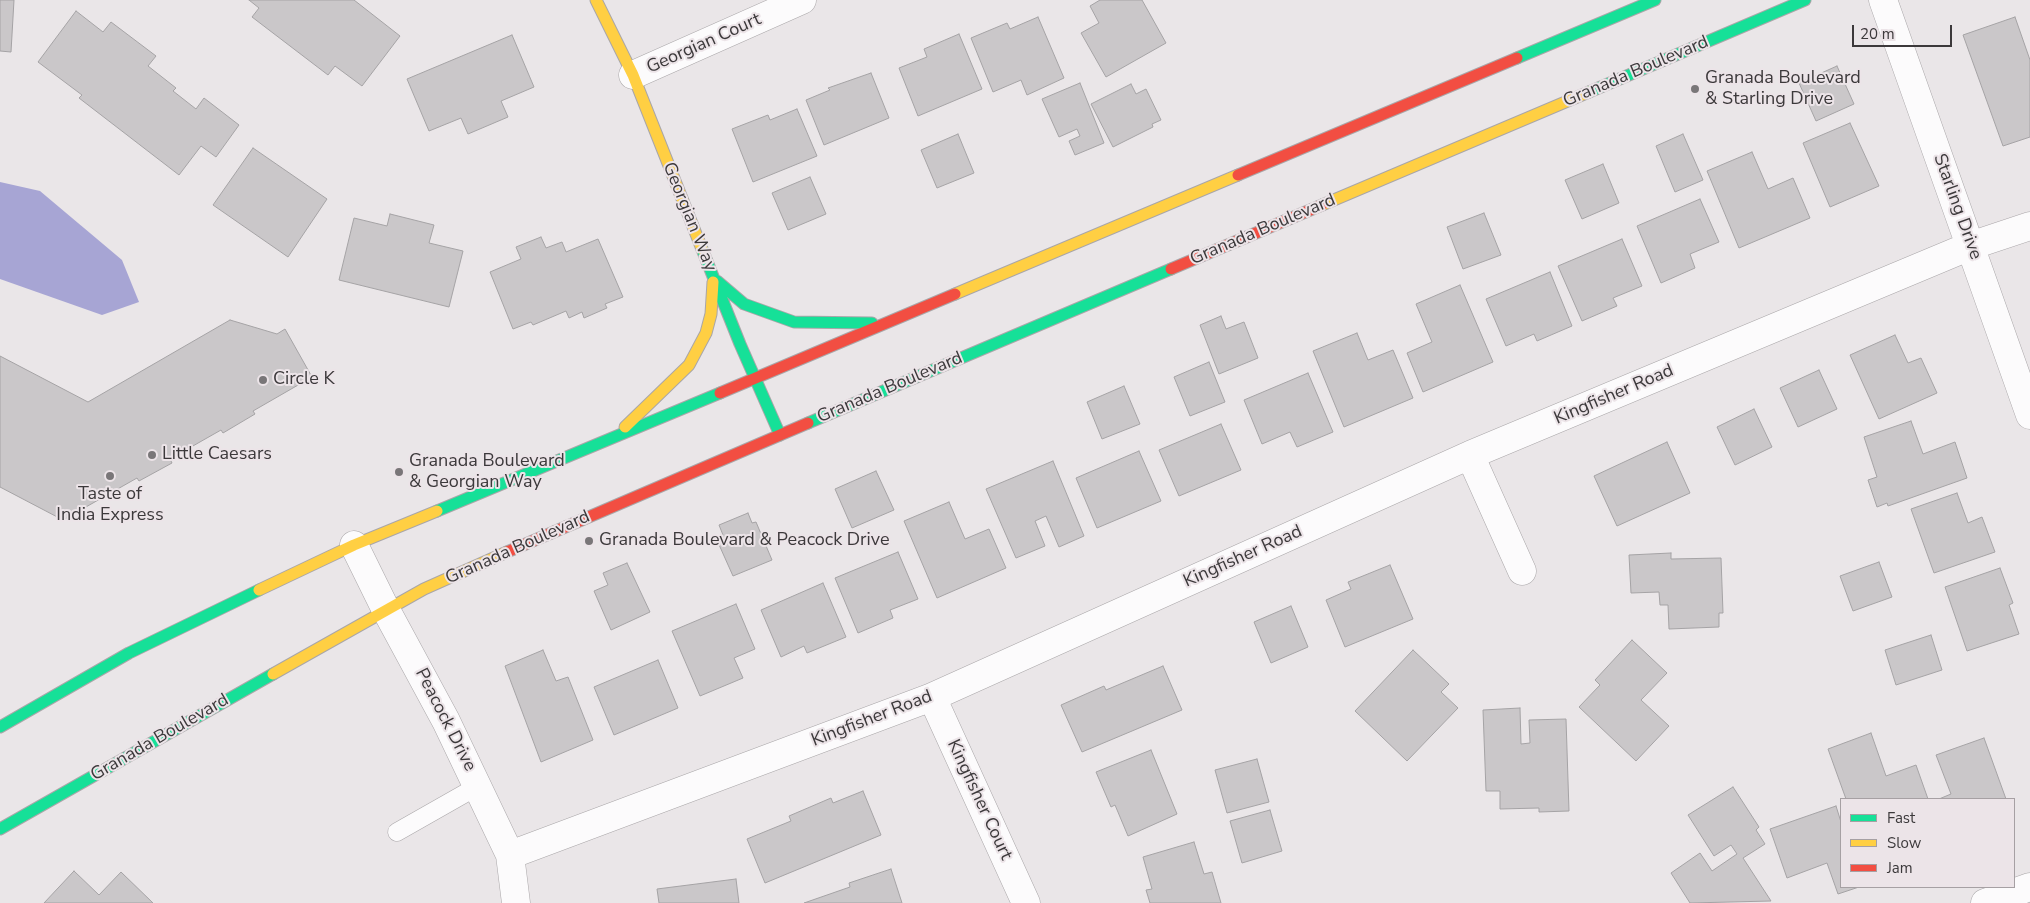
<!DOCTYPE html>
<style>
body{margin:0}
#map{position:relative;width:2030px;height:903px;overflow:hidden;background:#eae6e8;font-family:"Nunito Sans",sans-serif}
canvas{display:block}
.legend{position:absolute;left:1840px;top:798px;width:175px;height:90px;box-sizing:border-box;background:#ece4e8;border:1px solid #a6a0a3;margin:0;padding:6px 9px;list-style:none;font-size:15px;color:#3c393b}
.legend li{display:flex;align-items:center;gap:10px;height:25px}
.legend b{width:25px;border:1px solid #a6a0a3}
.scale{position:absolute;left:1852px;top:25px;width:100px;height:22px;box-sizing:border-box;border:2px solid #3c393b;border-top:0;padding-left:6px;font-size:15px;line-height:18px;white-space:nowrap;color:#3c393b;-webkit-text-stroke:4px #ece4e8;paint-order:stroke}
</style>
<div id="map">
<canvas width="2030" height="903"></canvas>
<ul class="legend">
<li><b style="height:6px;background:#16e098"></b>Fast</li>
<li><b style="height:6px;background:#ffcf43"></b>Slow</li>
<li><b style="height:6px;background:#f24e42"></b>Jam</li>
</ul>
<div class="scale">20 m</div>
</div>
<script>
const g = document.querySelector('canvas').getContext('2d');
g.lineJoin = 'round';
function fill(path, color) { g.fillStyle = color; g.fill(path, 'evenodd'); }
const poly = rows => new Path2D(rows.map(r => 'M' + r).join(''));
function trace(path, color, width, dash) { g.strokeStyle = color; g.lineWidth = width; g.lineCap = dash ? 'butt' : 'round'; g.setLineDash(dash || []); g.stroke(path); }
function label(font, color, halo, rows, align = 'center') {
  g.font = font + ' "Nunito Sans",sans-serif'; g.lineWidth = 4; g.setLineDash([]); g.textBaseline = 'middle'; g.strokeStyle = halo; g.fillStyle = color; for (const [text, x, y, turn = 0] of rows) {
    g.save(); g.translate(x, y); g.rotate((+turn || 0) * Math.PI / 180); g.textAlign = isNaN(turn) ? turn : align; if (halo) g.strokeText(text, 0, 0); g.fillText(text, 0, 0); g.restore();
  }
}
fill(poly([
 [0,182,40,191,122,260,139,302,102,315,0,279]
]), '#a7a5d4');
const building = poly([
 [0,0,14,0,11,52,0,51,0,0],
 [249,0,354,0,400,36,362,86,335,66,328,75,252,17,259,8,249,0],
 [1100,0,1142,0,1166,43,1106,77,1081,33,1099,23,1090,6,1100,0],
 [76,11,103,32,111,22,156,56,148,66,176,88,173,91,196,109,204,98,239,125,216,157,201,146,179,175,79,98,82,95,38,62,76,11],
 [1038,17,1064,78,1027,95,1021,80,993,92,971,38,1007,23,1010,29,1038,17],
 [2015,17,2030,60,2030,137,2003,146,1963,35,2015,17],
 [959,34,982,89,918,116,899,68,927,57,924,49,959,34],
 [512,35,534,87,501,101,508,117,468,134,461,118,429,131,407,79,512,35],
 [1837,66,1854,104,1816,121,1799,83,1837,66],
 [871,73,889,118,824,145,806,100,830,90,828,88,871,73],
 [1080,83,1104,143,1075,155,1069,141,1080,136,1077,129,1059,137,1042,99,1080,83],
 [1131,84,1136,94,1146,89,1161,120,1152,124,1153,127,1113,147,1091,104,1131,84],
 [797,109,817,156,753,182,732,129,768,115,770,120,797,109],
 [1850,123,1879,186,1830,207,1803,143,1850,123],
 [958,134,974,173,937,188,921,150,958,134],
 [1683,134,1703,180,1675,192,1656,146,1683,134],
 [253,148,327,199,288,257,213,205,253,148],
 [1752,152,1768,189,1793,178,1810,218,1739,248,1707,171,1752,152],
 [1603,164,1619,203,1582,219,1565,180,1603,164],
 [810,177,826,214,788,230,772,193,810,177],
 [1700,199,1719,242,1690,254,1695,268,1661,283,1637,226,1700,199],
 [1484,213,1501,255,1463,269,1447,227,1484,213],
 [390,214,434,225,429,243,463,251,449,307,339,280,354,218,387,226,390,214],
 [541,237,546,248,562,242,566,252,598,239,623,297,605,304,607,308,584,318,582,312,569,318,566,311,533,325,531,322,513,329,490,272,521,259,516,247,541,237],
 [1622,239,1642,286,1613,298,1617,306,1582,321,1558,266,1622,239],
 [1550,272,1572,326,1537,341,1534,334,1506,346,1486,299,1550,272],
 [1460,285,1493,362,1423,392,1407,353,1432,342,1416,304,1460,285],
 [1221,316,1226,329,1244,322,1258,358,1219,374,1200,325,1221,316],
 [230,320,277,334,285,329,312,377,253,411,255,414,223,433,221,430,170,459,172,463,139,481,137,478,63,520,0,487,0,356,88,402,230,320],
 [1357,333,1368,360,1393,350,1413,398,1344,427,1313,351,1357,333],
 [1895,335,1908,363,1921,358,1937,393,1879,419,1850,355,1895,335],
 [1209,362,1225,402,1190,416,1174,377,1209,362],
 [1819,370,1837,409,1798,427,1780,388,1819,370],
 [1308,373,1333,432,1297,447,1290,432,1262,444,1244,400,1308,373],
 [1124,386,1140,424,1102,439,1087,402,1124,386],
 [1754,409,1772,447,1735,465,1717,427,1754,409],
 [1911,421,1923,454,1955,442,1967,478,1888,506,1887,503,1877,507,1868,480,1877,477,1864,437,1911,421],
 [1221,424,1241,470,1179,496,1159,450,1221,424],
 [1667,442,1690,493,1617,526,1594,476,1667,442],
 [1139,451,1161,501,1097,528,1076,478,1139,451],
 [1053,461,1084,536,1059,547,1046,516,1035,521,1045,546,1016,558,986,489,1053,461],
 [876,471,894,510,852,528,835,489,876,471],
 [1957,493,1968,523,1982,517,1995,552,1934,573,1911,509,1957,493],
 [949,502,965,539,989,529,1006,568,937,598,904,521,949,502],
 [748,513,752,523,756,522,772,560,733,576,716,538,723,535,719,525,748,513],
 [898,552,918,599,890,610,893,618,858,633,835,578,898,552],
 [1671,553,1671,559,1721,558,1723,613,1719,613,1719,627,1669,629,1668,605,1660,605,1659,592,1631,593,1629,555,1671,553],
 [1879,562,1892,597,1853,611,1840,576,1879,562],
 [627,563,650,612,611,630,594,591,608,585,603,573,627,563],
 [1390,565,1413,619,1345,647,1326,600,1351,589,1348,582,1390,565],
 [2000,568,2013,603,2009,605,2019,634,1967,651,1945,587,2000,568],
 [823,583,846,637,807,653,804,646,781,657,761,610,823,583],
 [736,604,755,649,734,658,743,678,700,696,672,631,736,604],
 [1291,606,1308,647,1271,663,1254,622,1291,606],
 [1931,635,1942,670,1896,685,1885,650,1931,635],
 [1632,640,1667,673,1641,700,1669,726,1636,761,1579,707,1600,685,1595,680,1632,640],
 [543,650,556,681,568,677,593,740,541,762,505,666,543,650],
 [1413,650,1449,684,1441,692,1458,708,1407,761,1355,711,1413,650],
 [658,660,678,708,614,735,594,687,658,660],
 [1163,666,1182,710,1082,752,1061,705,1104,686,1106,690,1163,666],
 [1520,708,1521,744,1530,743,1529,720,1566,719,1569,811,1539,812,1539,808,1500,809,1500,791,1486,791,1483,710,1520,708],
 [1871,733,1886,776,1916,765,1928,799,1846,799,1828,749,1871,733],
 [1984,738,2006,799,1939,799,1951,794,1936,755,1984,738],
 [1151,750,1177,814,1128,836,1115,805,1111,807,1096,772,1151,750],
 [1257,759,1269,802,1227,813,1215,770,1257,759],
 [1733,787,1759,827,1756,830,1765,844,1743,858,1771,901,1690,903,1671,873,1700,853,1712,871,1737,854,1731,845,1714,856,1688,815,1733,787],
 [863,791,881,835,765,883,747,839,791,821,789,816,831,798,833,803,863,791],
 [1836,806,1841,822,1841,887,1859,887,1838,894,1827,863,1787,878,1770,829,1836,806],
 [1270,810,1282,851,1242,863,1230,821,1270,810],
 [1194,842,1204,874,1212,872,1221,903,1150,903,1146,890,1152,889,1143,857,1194,842],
 [891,869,902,903,804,903,850,887,849,883,891,869],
 [74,871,99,895,121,872,153,903,44,903,74,871],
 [736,879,739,903,659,903,657,889,736,879]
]);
fill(building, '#cac7c9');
trace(building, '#a5a3a5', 1);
const lane = poly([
 [397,832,478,786]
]);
const street = poly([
 [1883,0,2030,415],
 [633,75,802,0],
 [1470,455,1522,571],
 [354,545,386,610,446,721,510,855,516,903],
 [932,697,1026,903],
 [510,855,932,697,1470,455,1970,246,2030,226],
 [1985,903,2030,887]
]);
const fast = poly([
 [1517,58,1655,0],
 [1589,92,1805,0],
 [702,249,740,344,780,435],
 [717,281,744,304,794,322,872,323],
 [808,423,1171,269],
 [437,511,720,393],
 [0,727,129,653,259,590],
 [0,829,273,674]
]);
const slow = poly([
 [596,0,633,75,702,249],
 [1322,205,1589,92],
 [955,294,1238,175],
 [625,427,689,365,706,333,711,314,713,282],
 [259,590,354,545,437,511],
 [273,674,424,589,507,552]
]);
const jam = poly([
 [1238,175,1517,58],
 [1171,269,1322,205],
 [720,393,955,294],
 [507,552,808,423]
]);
trace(lane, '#a9a6a8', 19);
trace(street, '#a9a6a8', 29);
trace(fast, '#a9a6a8', 13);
trace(slow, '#a9a6a8', 13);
trace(jam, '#a9a6a8', 13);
trace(lane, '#fcfbfc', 18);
trace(street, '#fcfbfc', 28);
trace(fast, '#16e098', 11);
trace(slow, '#ffcf43', 11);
trace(jam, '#f24e42', 11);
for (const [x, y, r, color] of [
 [1695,89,5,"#797678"],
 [263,380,5,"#797678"],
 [152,455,5,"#797678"],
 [399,472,5,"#797678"],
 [110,476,5,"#797678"],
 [589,541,5,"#797678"]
]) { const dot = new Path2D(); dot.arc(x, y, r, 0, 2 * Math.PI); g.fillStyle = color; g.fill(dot); trace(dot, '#ece4e8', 2); }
label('18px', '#3c393b', '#ece4e8', [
 ["Georgian Court",704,44,-24],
 ["Granada Boulevard",1636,72,-23],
 ["Starling Drive",1957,207,70],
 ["Georgian Way",689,217,68],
 ["Granada Boulevard",1263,230,-23],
 ["Granada Boulevard",890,388,-23],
 ["Kingfisher Road",1614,395,-23],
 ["Granada Boulevard",518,548,-24],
 ["Kingfisher Road",1243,557,-24],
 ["Kingfisher Road",872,719,-21],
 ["Peacock Drive",445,720,63],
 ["Granada Boulevard",160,738,-30],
 ["Kingfisher Court",979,800,65]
]);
label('18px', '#3c393b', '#ece4e8', [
 ["Granada Boulevard",1705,79],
 ["& Starling Drive",1705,100],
 ["Circle K",273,380],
 ["Little Caesars",162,455],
 ["Granada Boulevard",409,462],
 ["& Georgian Way",409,483],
 ["Taste of",110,495,"center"],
 ["India Express",110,516,"center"],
 ["Granada Boulevard & Peacock Drive",599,541]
], 'left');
</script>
